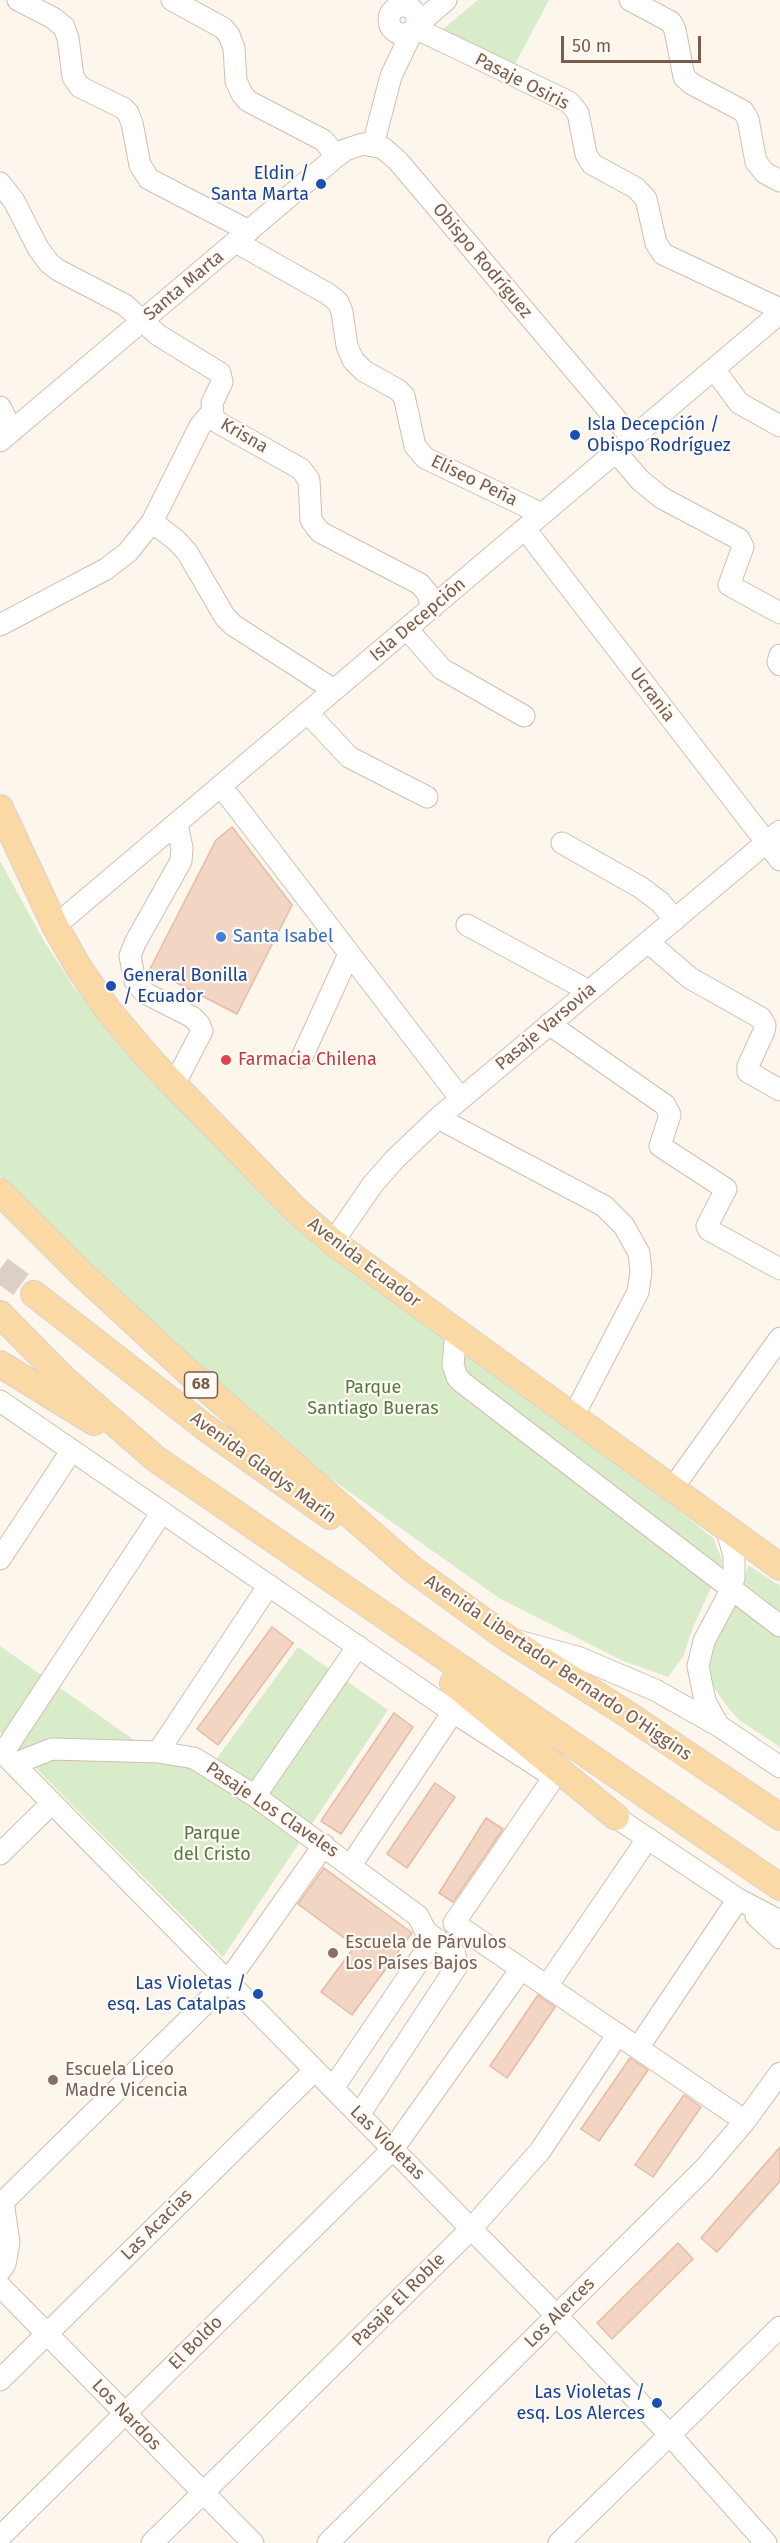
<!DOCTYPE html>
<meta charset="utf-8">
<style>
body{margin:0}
#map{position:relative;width:780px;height:2543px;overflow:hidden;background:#fdf6ec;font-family:"Fira Sans",sans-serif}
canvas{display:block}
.scale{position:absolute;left:561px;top:36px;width:140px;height:27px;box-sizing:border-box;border:3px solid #7a5c4d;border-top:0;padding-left:8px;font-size:18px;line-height:21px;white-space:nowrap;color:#7a5c4d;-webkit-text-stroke:4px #fffaf3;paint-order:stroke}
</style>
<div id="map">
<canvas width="780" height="2543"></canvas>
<div class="scale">50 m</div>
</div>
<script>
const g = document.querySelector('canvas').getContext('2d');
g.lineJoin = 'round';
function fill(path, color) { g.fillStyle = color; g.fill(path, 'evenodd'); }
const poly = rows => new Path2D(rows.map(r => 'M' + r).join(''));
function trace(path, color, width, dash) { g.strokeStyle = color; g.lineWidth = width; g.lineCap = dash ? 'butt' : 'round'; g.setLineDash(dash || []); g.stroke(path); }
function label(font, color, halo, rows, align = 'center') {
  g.font = font + ' "Fira Sans",sans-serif'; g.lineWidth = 4.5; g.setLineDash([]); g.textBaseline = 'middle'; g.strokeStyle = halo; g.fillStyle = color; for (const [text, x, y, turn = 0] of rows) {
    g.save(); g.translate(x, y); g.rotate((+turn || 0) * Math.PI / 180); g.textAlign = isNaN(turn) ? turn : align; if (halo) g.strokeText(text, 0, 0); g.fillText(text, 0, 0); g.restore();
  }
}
fill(poly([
 [478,0,549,0,514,66,442,30],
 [0,861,44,941,73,986,107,1029,141,1070,291,1220,321,1248,369,1284,669,1503,713,1538,723,1562,693,1627,683,1657,668,1677,621,1660,499,1598,303,1459,70,1249,0,1176],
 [748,1565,780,1586,780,1747,739,1720,727,1706,714,1688,708,1666,716,1635,741,1593],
 [0,1646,140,1744,206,1773,298,1647,388,1710,223,1957,0,1732]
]), '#d8ecc9');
const building = poly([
 [232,827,292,905,237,1014,150,969,216,840,232,827],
 [272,1627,293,1643,218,1745,197,1729,272,1627],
 [394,1713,413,1727,341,1834,321,1821,394,1713],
 [435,1783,455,1797,407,1868,387,1854,435,1783],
 [486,1818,503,1829,453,1902,439,1893,486,1818],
 [324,1868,412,1933,352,2015,321,1992,355,1946,298,1904,324,1868],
 [538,1995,555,2007,507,2078,490,2066,538,1995],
 [630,2058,648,2070,599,2141,581,2129,630,2058],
 [684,2095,701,2107,653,2177,635,2165,684,2095],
 [780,2147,780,2181,717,2252,701,2238,780,2147],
 [678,2243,693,2259,612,2339,597,2323,678,2243]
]);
fill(building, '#f3d5c3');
trace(building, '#e6bba3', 1.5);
trace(poly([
 [0,1269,34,1294]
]), '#dcd0c4', 26, [26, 13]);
const minor = poly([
 [18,0,53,18,64,27,68,38,73,77,80,87,123,108,128,113,132,123,140,165,149,179,249,231],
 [172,0,223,28,229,35,234,48,236,81,242,94,248,101,323,140,337,156],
 [630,0,671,22,675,30,684,77,692,84,743,111,748,119,756,162,765,173,780,181],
 '389 20a14 14 0 1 1 28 0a14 14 0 1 1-28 0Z',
 [416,26,446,0],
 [415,28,569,102,578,113,586,154,592,164,636,188,646,199,656,243,663,254,780,309],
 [373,145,391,76,413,30],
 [0,183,14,201,38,248,49,263,58,270,125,305,158,335,220,373,222,382,212,403,213,417,219,423,301,469,309,480,311,520,320,532,420,584,428,594,432,608],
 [236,242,328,294,338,302,342,312,347,346,353,360,364,371,398,390,404,396,415,446,425,458,542,514],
 [714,369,739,403,780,426],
 [0,407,12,431],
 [0,441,337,156,345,150,363,144,383,148,398,161,632,438],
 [616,452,640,480,662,498,739,539,743,547,729,585,780,613],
 [152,522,176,540,187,552,225,617,233,625,334,690],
 [525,529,780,860],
 [0,625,106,569,128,552,152,522,200,426,211,413],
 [407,629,442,669,524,716],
 [780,655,778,662,780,665],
 [308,713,349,757,427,797],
 [221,786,460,1098],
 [562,843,640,887,660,902,675,920],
 [467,925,589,991],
 [55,926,780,313],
 [648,942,690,978,761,1018,765,1025,764,1031,748,1066,748,1072,780,1090],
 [549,1024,665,1105,670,1115,660,1146,726,1189,707,1226,709,1230,780,1269],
 [302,1057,349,954],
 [174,1085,202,1031,199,1024,192,1017,145,993,135,981,130,956,135,943,181,861,182,848,177,824],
 [438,1118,604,1206,624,1226,639,1253,641,1272,638,1292,573,1417],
 [333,1242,373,1184,395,1159,438,1118,780,831],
 [456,1332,453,1365,457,1377,463,1383,780,1626],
 [0,1401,453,1712,548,1773],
 [672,1489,780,1338],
 [0,1559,72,1450],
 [518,1641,580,1658,655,1690,719,1726,780,1767],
 [718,1725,705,1701,698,1666,704,1641,728,1596,734,1578,734,1556,726,1527],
 [0,1750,557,2316,670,2435,766,2543],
 [158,1752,269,1585],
 [3,1753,162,1512],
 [14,1764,52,1749,158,1752,194,1758,255,1796,418,1916,426,1932,426,1946,423,1955,333,2088],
 [255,1796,358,1646],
 [602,1808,738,1899,780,1921],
 [0,1854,52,1803],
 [351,1865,453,1712],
 [756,1916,780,1938],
 [454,1923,745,2121],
 [454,1923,554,1777],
 [547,1986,648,1838],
 [638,2048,738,1899],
 [359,2115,457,1966,455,1954,452,1950,426,1932],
 [3,2202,228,1981,324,1845],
 [0,2271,5,2264,9,2242,3,2202],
 [0,2286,253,2543],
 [0,2380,315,2070],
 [0,2537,393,2149,521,1969],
 [152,2543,471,2229,540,2151,618,2034],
 [328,2543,705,2168,745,2121,780,2073],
 [559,2543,780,2327]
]);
const major = poly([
 [0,808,55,926,79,968,108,1010,151,1061,295,1209,333,1242,780,1567],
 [0,1192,82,1274,200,1383,411,1568,507,1638,627,1714,780,1817],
 [34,1294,206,1428,330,1516],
 [0,1314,64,1379,156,1459,780,1887],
 [0,1364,94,1422],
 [453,1683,616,1817]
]);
trace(minor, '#d1beb0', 23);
trace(major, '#dad1cd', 28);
trace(minor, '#fff', 21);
trace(major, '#fbd9a5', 26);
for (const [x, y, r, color] of [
 [321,184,6,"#1a4fb4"],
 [575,435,6,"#1a4fb4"],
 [221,937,6,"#3f7fe0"],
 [111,986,6,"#1a4fb4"],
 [226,1060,6,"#e0444e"],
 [333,1953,6,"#8d6e63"],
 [258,1994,6,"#1a4fb4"],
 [53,2080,6,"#8d6e63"],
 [657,2403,6,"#1a4fb4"]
]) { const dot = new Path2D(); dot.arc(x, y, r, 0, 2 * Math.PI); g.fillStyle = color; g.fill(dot); trace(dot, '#fffaf3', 2); }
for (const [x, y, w] of [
 [201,1385,33]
]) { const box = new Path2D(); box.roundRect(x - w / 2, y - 13, w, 26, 4.5); g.fillStyle = '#fffaf3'; g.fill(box); trace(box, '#7a5c4d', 1.5); }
label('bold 16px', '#7a5c4d', null, [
 ["68",201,1385]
]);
label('18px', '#7a5c4d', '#fffaf3', [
 ["Pasaje Osiris",522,82,27],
 ["Obispo Rodríguez",482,261,50],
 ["Santa Marta",184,286,-40],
 ["Krisna",244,436,30],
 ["Eliseo Peña",474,481,26],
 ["Isla Decepción",418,620,-40],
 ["Ucrania",652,695,53],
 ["Pasaje Varsovia",546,1027,-40],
 ["Avenida Ecuador",364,1263,37],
 ["Avenida Gladys Marín",263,1468,36],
 ["Avenida Libertador Bernardo O'Higgins",558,1668,34],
 ["Pasaje Los Claveles",272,1810,34],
 ["Las Violetas",387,2143,45],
 ["Las Acacias",157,2225,-45],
 ["Pasaje El Roble",399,2300,-45],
 ["Los Alerces",560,2313,-45],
 ["El Boldo",196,2343,-45],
 ["Los Nardos",126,2415,46]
]);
label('18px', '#164399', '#fffaf3', [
 ["Eldin /",309,174],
 ["Santa Marta",309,195],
 ["Isla Decepción /",587,425,"left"],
 ["Obispo Rodríguez",587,446,"left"],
 ["General Bonilla",123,976,"left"],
 ["/ Ecuador",123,997,"left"],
 ["Las Violetas /",246,1984],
 ["esq. Las Catalpas",246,2005],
 ["Las Violetas /",645,2393],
 ["esq. Los Alerces",645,2414]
], 'right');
label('18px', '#366cbe', '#fffaf3', [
 ["Santa Isabel",233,937]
], 'left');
label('18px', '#be3a42', '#fffaf3', [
 ["Farmacia Chilena",238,1060]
], 'left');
label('18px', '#537a41', '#fffaf3', [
 ["Parque",373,1388],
 ["Santiago Bueras",373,1409],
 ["Parque",212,1834],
 ["del Cristo",212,1855]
]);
label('18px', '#785e54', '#fffaf3', [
 ["Escuela de Párvulos",345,1943],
 ["Los Países Bajos",345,1964],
 ["Escuela Liceo",65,2070],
 ["Madre Vicencia",65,2091]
], 'left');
</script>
